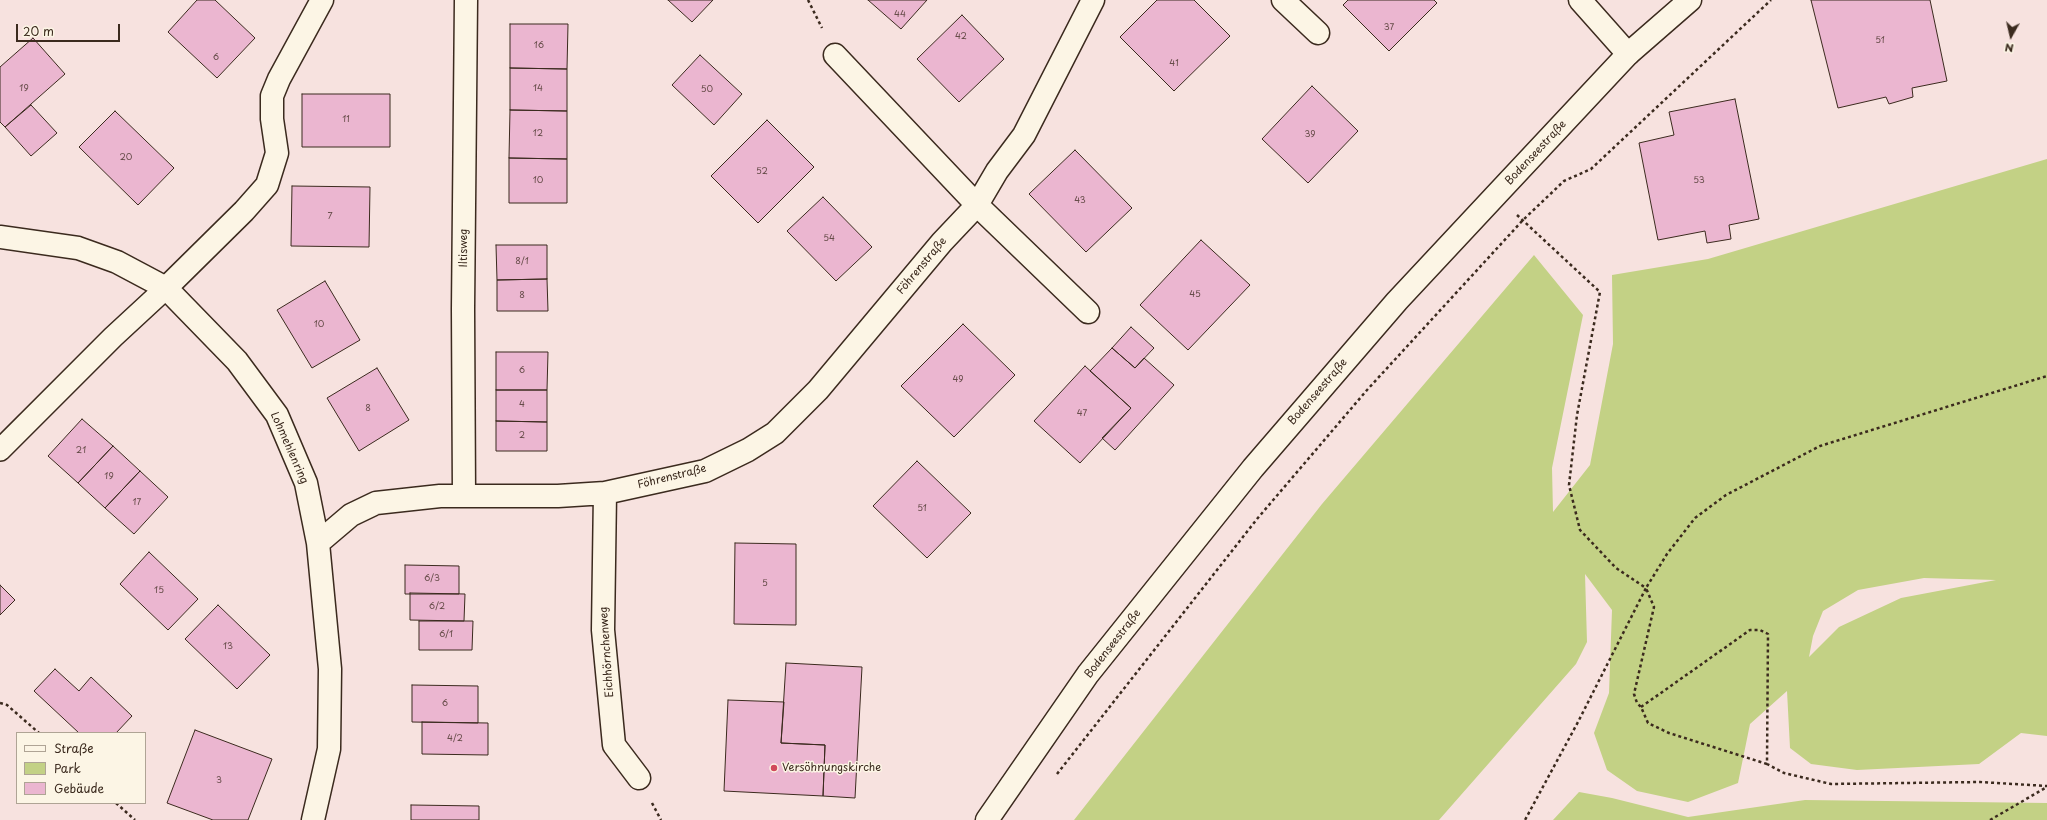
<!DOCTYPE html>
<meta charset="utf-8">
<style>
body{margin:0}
#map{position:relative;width:2047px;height:820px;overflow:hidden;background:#f7e2df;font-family:"Playpen Sans",sans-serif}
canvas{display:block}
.legend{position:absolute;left:16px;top:732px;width:130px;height:72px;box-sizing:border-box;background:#fcf5e5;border:1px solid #afa495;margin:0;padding:5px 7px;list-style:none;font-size:12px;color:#3b2a1e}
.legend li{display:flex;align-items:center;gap:8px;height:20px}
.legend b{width:20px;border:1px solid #afa495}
.north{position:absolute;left:1991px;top:16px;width:40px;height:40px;-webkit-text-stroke:3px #fcf5e5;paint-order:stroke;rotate:188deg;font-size:11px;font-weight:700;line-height:16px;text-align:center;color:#3b2a1e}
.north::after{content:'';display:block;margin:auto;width:14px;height:18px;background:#3b2a1e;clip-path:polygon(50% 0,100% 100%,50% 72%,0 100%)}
.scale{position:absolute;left:16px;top:24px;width:104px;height:18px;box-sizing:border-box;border:2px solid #3b2a1e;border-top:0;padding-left:5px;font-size:12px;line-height:14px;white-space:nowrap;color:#3b2a1e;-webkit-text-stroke:3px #fcf5e5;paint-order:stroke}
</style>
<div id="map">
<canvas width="2047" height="820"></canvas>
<ul class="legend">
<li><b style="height:5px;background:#fcf5e5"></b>Straße</li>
<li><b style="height:11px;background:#c3d185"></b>Park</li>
<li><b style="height:11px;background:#ebb6d0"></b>Gebäude</li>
</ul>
<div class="north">N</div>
<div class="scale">20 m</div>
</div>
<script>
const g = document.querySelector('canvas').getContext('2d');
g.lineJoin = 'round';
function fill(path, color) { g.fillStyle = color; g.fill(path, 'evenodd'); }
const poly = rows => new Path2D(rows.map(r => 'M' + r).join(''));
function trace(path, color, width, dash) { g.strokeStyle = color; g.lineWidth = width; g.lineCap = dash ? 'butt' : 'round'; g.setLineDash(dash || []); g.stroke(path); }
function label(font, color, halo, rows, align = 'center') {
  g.font = font + ' "Playpen Sans",sans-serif'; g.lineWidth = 3; g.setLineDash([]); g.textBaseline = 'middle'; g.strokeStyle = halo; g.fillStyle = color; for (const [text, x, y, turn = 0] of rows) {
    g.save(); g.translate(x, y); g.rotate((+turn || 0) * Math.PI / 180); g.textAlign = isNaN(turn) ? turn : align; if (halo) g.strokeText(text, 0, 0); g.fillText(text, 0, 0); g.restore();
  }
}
fill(poly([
 [2047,159,2047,736,2021,733,1979,764,1857,770,1811,764,1790,748,1787,691,1750,724,1738,783,1688,802,1637,791,1607,770,1594,733,1609,693,1612,610,1585,574,1587,642,1576,664,1439,820,1074,820,1322,504,1534,255,1583,315,1552,468,1553,512,1590,465,1613,344,1612,275,1708,259],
 [1924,578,1996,580,1901,598,1839,627,1809,657,1813,636,1823,611,1858,590],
 [1579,792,1612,798,1688,817,1805,800,2047,803,2047,820,1553,820]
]), '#c3d185');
const building = poly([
 [197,0,215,0,255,38,217,78,168,32,197,0],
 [668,0,713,0,692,22,668,0],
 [868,0,927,0,901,29,868,0],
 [1157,0,1194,0,1230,36,1174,91,1120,37,1157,0],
 [1348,0,1434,0,1437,3,1389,51,1343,5,1348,0],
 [1811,0,1930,0,1947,81,1912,88,1913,97,1889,104,1886,97,1838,108,1811,0],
 [962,15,1004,59,959,102,917,59,962,15],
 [510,24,568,24,567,69,510,68,510,24],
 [33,38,65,74,5,127,0,122,0,67,33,38],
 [700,55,742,94,714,125,672,85,700,55],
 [510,68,567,69,567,111,510,110,510,68],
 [1312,86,1358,131,1308,183,1262,139,1312,86],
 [302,94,390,94,390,147,302,147,302,94],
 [1735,99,1759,219,1729,225,1731,239,1707,243,1705,231,1658,240,1639,143,1674,135,1669,112,1735,99],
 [31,105,57,133,31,156,5,127,31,105],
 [510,110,567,111,567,159,509,158,510,110],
 [115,111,174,168,138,205,79,147,115,111],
 [767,120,814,167,758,223,711,176,767,120],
 [1075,150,1132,208,1086,252,1029,194,1075,150],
 [509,158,567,159,567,203,509,203,509,158],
 [292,186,370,187,369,247,291,246,292,186],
 [823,197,872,247,836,281,787,231,823,197],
 [1201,240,1250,285,1188,350,1140,305,1201,240],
 [496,245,547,245,547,279,497,280,496,245],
 [547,279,548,311,497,311,497,280,547,279],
 [325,281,360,340,312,368,277,310,325,281],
 [963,324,1015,375,954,437,901,386,963,324],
 [1131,327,1154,348,1135,368,1112,348,1131,327],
 [1112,348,1135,368,1144,358,1174,385,1115,450,1102,438,1131,408,1090,371,1112,348],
 [496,352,548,352,547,390,496,390,496,352],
 [1085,366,1131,408,1080,463,1034,421,1085,366],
 [377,368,409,420,359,451,327,398,377,368],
 [496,390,547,390,547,422,496,421,496,390],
 [82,419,113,446,78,483,48,456,82,419],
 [496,421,547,422,547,451,496,451,496,421],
 [113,446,140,471,105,508,78,483,113,446],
 [917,461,971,513,927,558,873,506,917,461],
 [140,471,168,497,134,534,105,508,140,471],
 [735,543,796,544,796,625,734,624,735,543],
 [149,552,198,599,168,630,120,584,149,552],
 [405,565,459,566,459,594,405,594,405,565],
 [0,585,15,600,0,615,0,585],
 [410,593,465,594,464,621,410,620,410,593],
 [218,605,270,655,237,689,185,639,218,605],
 [419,621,473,621,472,650,419,650,419,621],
 [786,663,862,667,855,798,823,796,825,745,781,743,786,663],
 [55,669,79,691,91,677,132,716,116,733,79,733,34,691,55,669],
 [412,685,478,686,478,723,412,722,412,685],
 [728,700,784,702,781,743,825,745,823,796,724,791,728,700],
 [422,722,488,723,488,755,422,754,422,722],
 [195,730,272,759,248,820,213,820,167,803,195,730],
 [411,805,479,806,479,820,411,820,411,805]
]);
fill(building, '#ebb6d0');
trace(building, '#3b2a1e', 1);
const lane = poly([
 [0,450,113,337,166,288]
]);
const street = poly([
 [1283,0,1318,33],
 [1580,0,1628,54],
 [835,55,977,205,1088,312],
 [0,237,78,248,117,262,166,288,237,361,277,415,306,483,318,543,330,669,329,749,313,820],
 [166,288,244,211,267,185,277,153,272,119,272,96,279,79,322,0],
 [605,493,603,630,614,745,639,778],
 [464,496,463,309,466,0],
 [318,543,351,515,376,503,440,496,558,496,605,493,705,471,748,450,775,433,818,390,942,242,977,205,997,171,1024,135,1093,0]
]);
const secondary = poly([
 [987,820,1088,674,1253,468,1397,301,1496,195,1628,54,1690,0]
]);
trace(lane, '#3b2a1e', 24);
trace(street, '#3b2a1e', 25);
trace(secondary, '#3b2a1e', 25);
trace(poly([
 [808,0,822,28],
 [1517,215,1600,292,1577,415,1569,485,1580,530,1616,568,1646,588,1578,722,1525,820],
 [0,703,7,705,39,733],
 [1641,707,1750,630,1760,630,1768,634,1767,764,1784,773,1831,784,1980,782,2047,786],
 [1767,764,1669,733,1648,723,1641,707,1637,703,1634,694,1654,607,1646,588,1667,554,1695,518,1726,495,1820,446,2047,376],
 [1057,774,1257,519,1367,390,1523,220,1564,181,1591,169,1771,0],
 [116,803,135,820],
 [652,803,661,820],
 [1990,820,2047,787]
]), '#3b2a1e', 2.5, [3, 3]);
trace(lane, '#fcf5e5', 21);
trace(street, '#fcf5e5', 22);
trace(secondary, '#fcf5e5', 22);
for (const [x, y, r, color] of [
 [774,768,4,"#d1495b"]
]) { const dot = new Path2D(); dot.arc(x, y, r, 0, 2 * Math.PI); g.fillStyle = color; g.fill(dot); trace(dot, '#fcf5e5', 1.5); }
label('9px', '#674d4a', null, [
 ["44",900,15],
 ["37",1389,28],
 ["42",961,37],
 ["51",1880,41],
 ["16",539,46],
 ["6",216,58],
 ["41",1174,64],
 ["19",24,89],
 ["14",538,89],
 ["50",707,90],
 ["11",346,120],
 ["12",538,134],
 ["39",1310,135],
 ["20",126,158],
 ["52",762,172],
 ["10",538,181],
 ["53",1699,181],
 ["43",1080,201],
 ["7",330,217],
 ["54",829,239],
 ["8/1",522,262],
 ["45",1195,295],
 ["8",522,296],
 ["10",319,325],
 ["6",522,371],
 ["49",958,380],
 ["4",522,405],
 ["8",368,409],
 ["47",1082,414],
 ["2",522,436],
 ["21",81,451],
 ["19",109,477],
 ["17",137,503],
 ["51",922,509],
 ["6/3",432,579],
 ["5",765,584],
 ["15",159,591],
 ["6/2",437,607],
 ["6/1",446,635],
 ["13",228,647],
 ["6",445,704],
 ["4/2",455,739],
 ["3",219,781]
]);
label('11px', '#3b2a1e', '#fcf5e5', [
 ["Bodenseestraße",1536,153,-47],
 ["Iltisweg",464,248,-90],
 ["Föhrenstraße",922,266,-50],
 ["Bodenseestraße",1318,392,-49],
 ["Lohmehlenring",289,448,66],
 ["Föhrenstraße",672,477,-14],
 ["Bodenseestraße",1113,644,-52],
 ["Eichhörnchenweg",607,652,-94]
]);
label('11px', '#3b2a1e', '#fcf5e5', [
 ["Versöhnungskirche",782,768]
], 'left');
</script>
